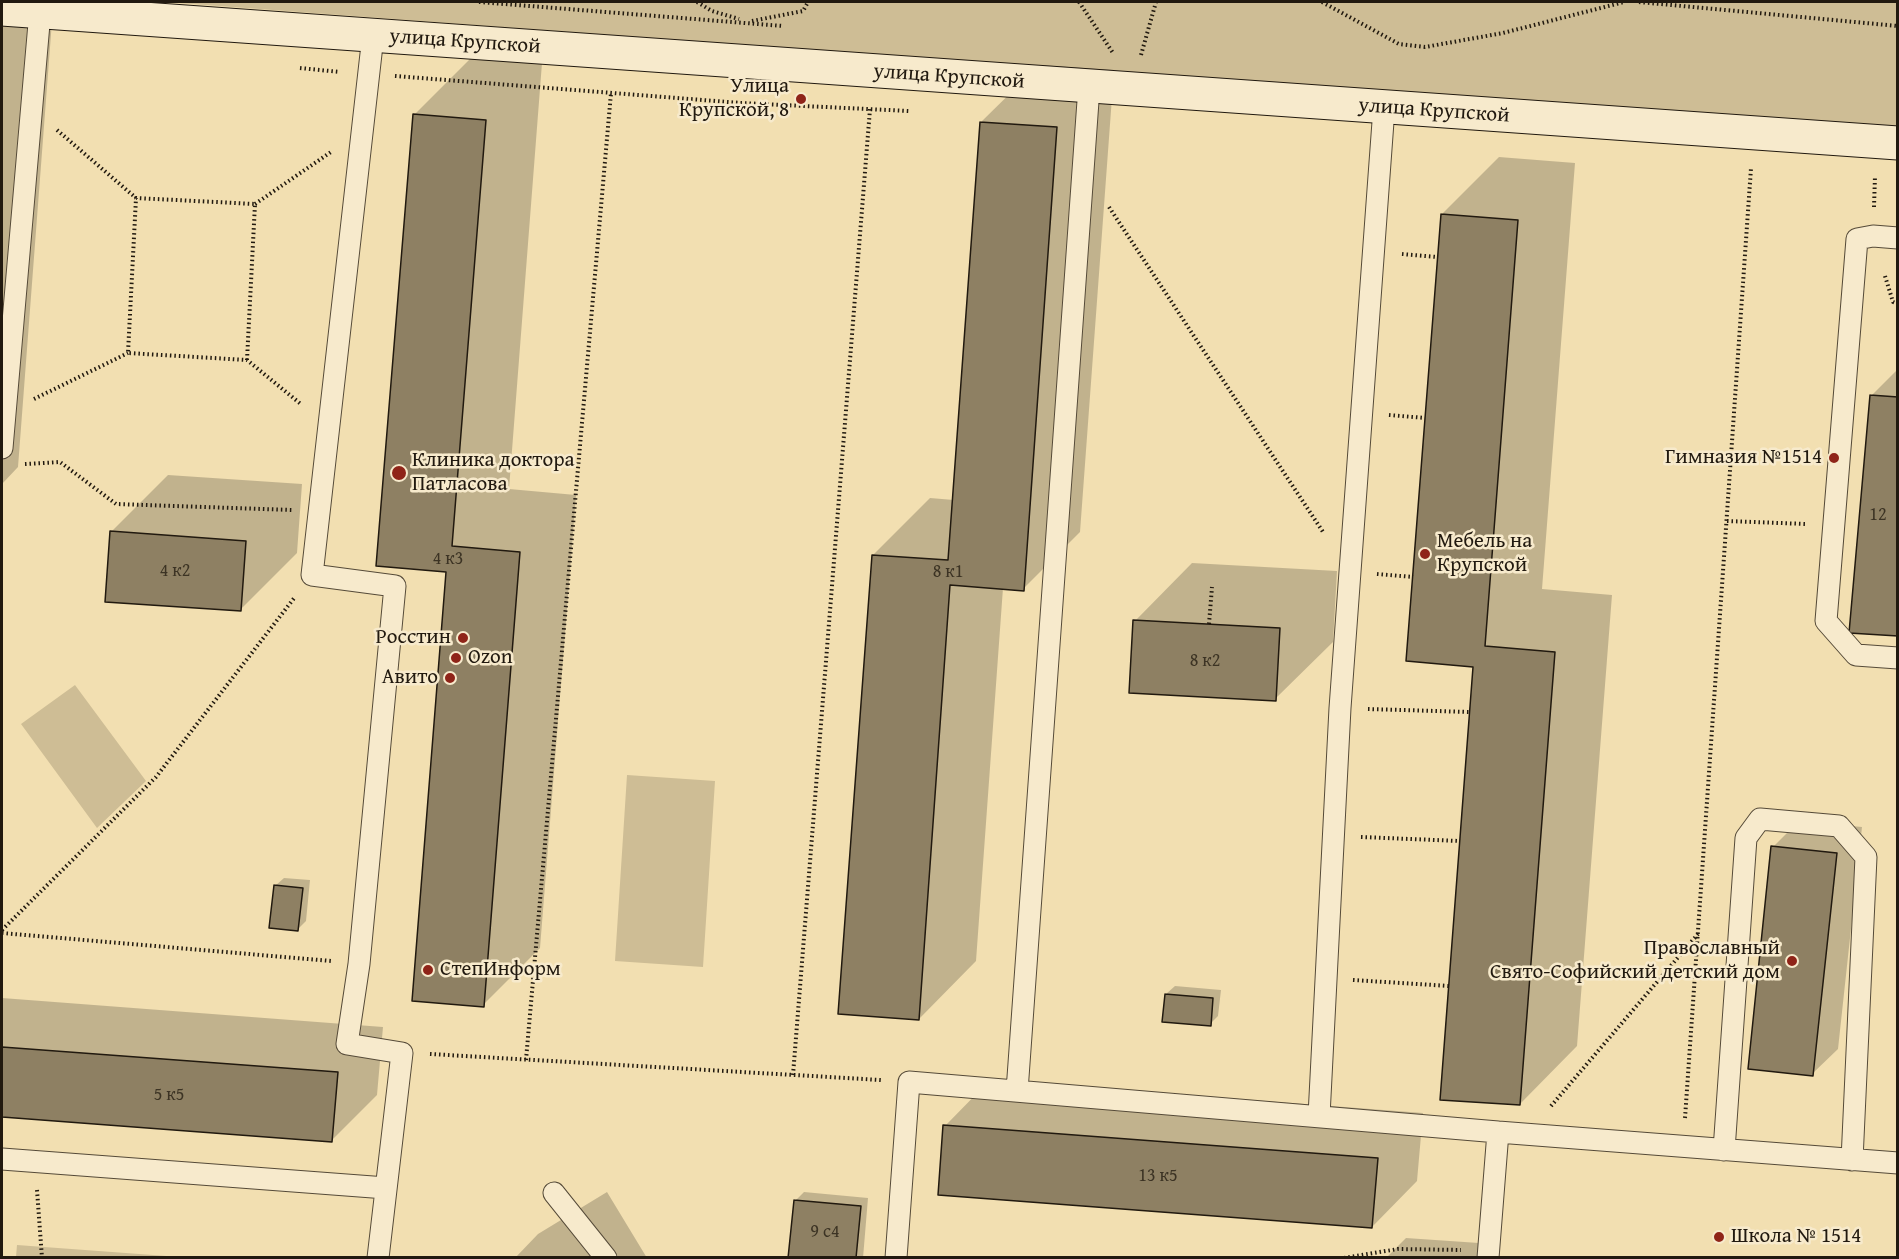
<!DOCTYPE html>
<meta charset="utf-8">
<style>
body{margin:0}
#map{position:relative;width:1899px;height:1259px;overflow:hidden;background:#f2dfb1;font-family:"Gentium Book Plus",serif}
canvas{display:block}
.frame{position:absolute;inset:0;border:3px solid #21190f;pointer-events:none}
</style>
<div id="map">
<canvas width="1899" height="1259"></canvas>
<div class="frame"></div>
</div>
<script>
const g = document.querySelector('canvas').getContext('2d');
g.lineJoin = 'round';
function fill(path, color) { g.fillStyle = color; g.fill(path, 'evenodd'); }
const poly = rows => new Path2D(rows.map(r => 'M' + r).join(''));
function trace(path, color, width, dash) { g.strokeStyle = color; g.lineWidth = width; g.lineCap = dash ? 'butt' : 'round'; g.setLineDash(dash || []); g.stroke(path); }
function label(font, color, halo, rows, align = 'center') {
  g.font = font + ' "Gentium Book Plus",serif'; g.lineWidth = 5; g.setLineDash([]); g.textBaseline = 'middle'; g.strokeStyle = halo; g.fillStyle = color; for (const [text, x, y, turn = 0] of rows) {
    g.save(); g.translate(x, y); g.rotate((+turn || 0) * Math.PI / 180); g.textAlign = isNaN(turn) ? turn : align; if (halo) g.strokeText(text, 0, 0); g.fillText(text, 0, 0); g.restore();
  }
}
fill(poly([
 [165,2,1897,2,1897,131,1243,82],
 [75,685,146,781,97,828,21,724],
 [627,775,715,781,703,967,615,961],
 [17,1245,180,1257,16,1257]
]), '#cebd95');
fill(poly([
 [2,4,53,8,18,467,2,484],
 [471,58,542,63,509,489,576,495,540,948,483,1005,414,115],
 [1039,65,1114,70,1080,532,1023,589,1003,588,976,961,919,1019,873,555,930,498,954,500,981,122],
 [1499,157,1575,163,1542,589,1612,595,1577,1046,1520,1104,1475,665,1442,214],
 [1898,369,1898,635,1871,396],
 [168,475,302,484,297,553,240,610,111,532],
 [1192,563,1337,571,1333,642,1275,699,1135,621],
 [1799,821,1862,827,1838,1049,1812,1074,1773,847],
 [284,878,310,880,306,921,298,929,275,886],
 [1175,986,1221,990,1218,1016,1210,1024,1166,994],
 [2,998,383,1027,377,1095,331,1141,2,1116],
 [990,1080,1423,1113,1417,1181,1372,1227,945,1126],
 [607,1192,647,1258,515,1258,538,1234],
 [804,1192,868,1198,863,1258,790,1258,795,1201],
 [1406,1238,1479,1243,1478,1258,1386,1258]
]), '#0003');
const building = poly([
 [413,114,486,120,452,546,520,552,484,1007,412,1001,446,572,376,566,413,114],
 [980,122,1057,127,1024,591,950,585,919,1020,838,1014,872,555,948,560,980,122],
 [1441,214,1518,220,1485,646,1555,652,1520,1105,1440,1100,1473,667,1406,661,1441,214],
 [1870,395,1898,397,1898,636,1849,633,1870,395],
 [110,531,246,541,241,611,105,602,110,531],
 [1133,620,1280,628,1276,701,1129,693,1133,620],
 [1771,846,1837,853,1813,1076,1748,1069,1771,846],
 [274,885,303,888,298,931,269,928,274,885],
 [1165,994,1213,998,1211,1026,1162,1022,1165,994],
 [2,1047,338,1072,332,1142,2,1117,2,1047],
 [943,1125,1378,1158,1372,1228,938,1195,943,1125],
 [794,1200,861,1206,856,1258,788,1258,794,1200]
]);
fill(building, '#8e8063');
trace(building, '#21190f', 1.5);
const lane = poly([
 [373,36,312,575,395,586,359,964,347,1044,402,1053,378,1258],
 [1898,238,1873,236,1857,239,1826,621,1856,655,1898,658],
 [2,448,40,12],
 [1017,1091,1089,87],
 [1319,1116,1340,708,1384,108],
 [1498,1132,1898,1163],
 [1724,1150,1746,838,1760,819,1839,826,1866,857,1852,1160],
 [2,1159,386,1188],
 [554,1193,606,1258],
 [896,1258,909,1082,1498,1132,1488,1258]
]);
const secondary = poly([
 [2,9,1898,143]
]);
trace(lane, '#554a38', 23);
trace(secondary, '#21190f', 35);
trace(poly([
 [479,2,783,26],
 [697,2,712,11,739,19],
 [1079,2,1113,53],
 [1322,2,1399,44,1425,47,1503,33,1624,2],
 [1639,2,1898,26],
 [752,21,803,11,808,2],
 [1141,55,1156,2],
 [300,68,340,72],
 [395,76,741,103,909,111],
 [57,130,136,198],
 [255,204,331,152],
 [1109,207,1323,532],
 [1874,207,1875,176],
 [1402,254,1437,257],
 [1885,276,1893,302,1898,304],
 [247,360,255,204,136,198,128,353,247,360,302,405],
 [34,399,128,353],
 [1389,415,1425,418],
 [25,464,60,462,116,504,292,510],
 [1727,521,1806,524],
 [1377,574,1413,577],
 [1209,624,1212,587],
 [1368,709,1470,712],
 [1361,837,1460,841],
 [2,930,156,777,295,597],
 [2,933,331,961],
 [1353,980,1449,986],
 [430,1054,881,1080],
 [526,1060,611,93],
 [793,1075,870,109],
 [1551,1106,1698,934],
 [1685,1118,1751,168],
 [37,1190,42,1258],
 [1344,1258,1398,1249,1461,1250]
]), '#21190f', 4, [1.5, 3]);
trace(lane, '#f7eacc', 21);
trace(secondary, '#f7eacc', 33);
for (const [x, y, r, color] of [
 [801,99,6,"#8f2418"],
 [1834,458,6,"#8f2418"],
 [399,473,8,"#8f2418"],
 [1425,554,6,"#8f2418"],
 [463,638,6,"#8f2418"],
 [456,658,6,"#8f2418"],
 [450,678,6,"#8f2418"],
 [1792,961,6,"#8f2418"],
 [428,970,6,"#8f2418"],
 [1719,1237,6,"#8f2418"]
]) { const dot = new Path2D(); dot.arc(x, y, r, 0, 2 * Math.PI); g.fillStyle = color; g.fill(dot); trace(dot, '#f7eacc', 2); }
label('18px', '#3c3324', null, [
 ["12",1878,515],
 ["4 к3",448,559],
 ["4 к2",175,571],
 ["8 к1",948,572],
 ["8 к2",1205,661],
 ["5 к5",169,1095],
 ["13 к5",1158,1176],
 ["9 с4",825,1232]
]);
label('21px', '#21190f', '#f7eacc', [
 ["улица Крупской",465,42,4],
 ["улица Крупской",949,77,4],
 ["улица Крупской",1434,111,4]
]);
label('21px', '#21190f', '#f7eacc', [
 ["Улица",789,87],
 ["Крупской, 8",789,111],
 ["Гимназия №1514",1822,458],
 ["Клиника доктора",412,461,"left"],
 ["Патласова",412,485,"left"],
 ["Мебель на",1437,542,"left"],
 ["Крупской",1437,566,"left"],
 ["Росстин",451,638],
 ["Ozon",468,658,"left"],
 ["Авито",438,678],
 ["Православный",1780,949],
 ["Свято-Софийский детский дом",1780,973],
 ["СтепИнформ",440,970,"left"],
 ["Школа № 1514",1731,1237,"left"]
], 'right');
</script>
